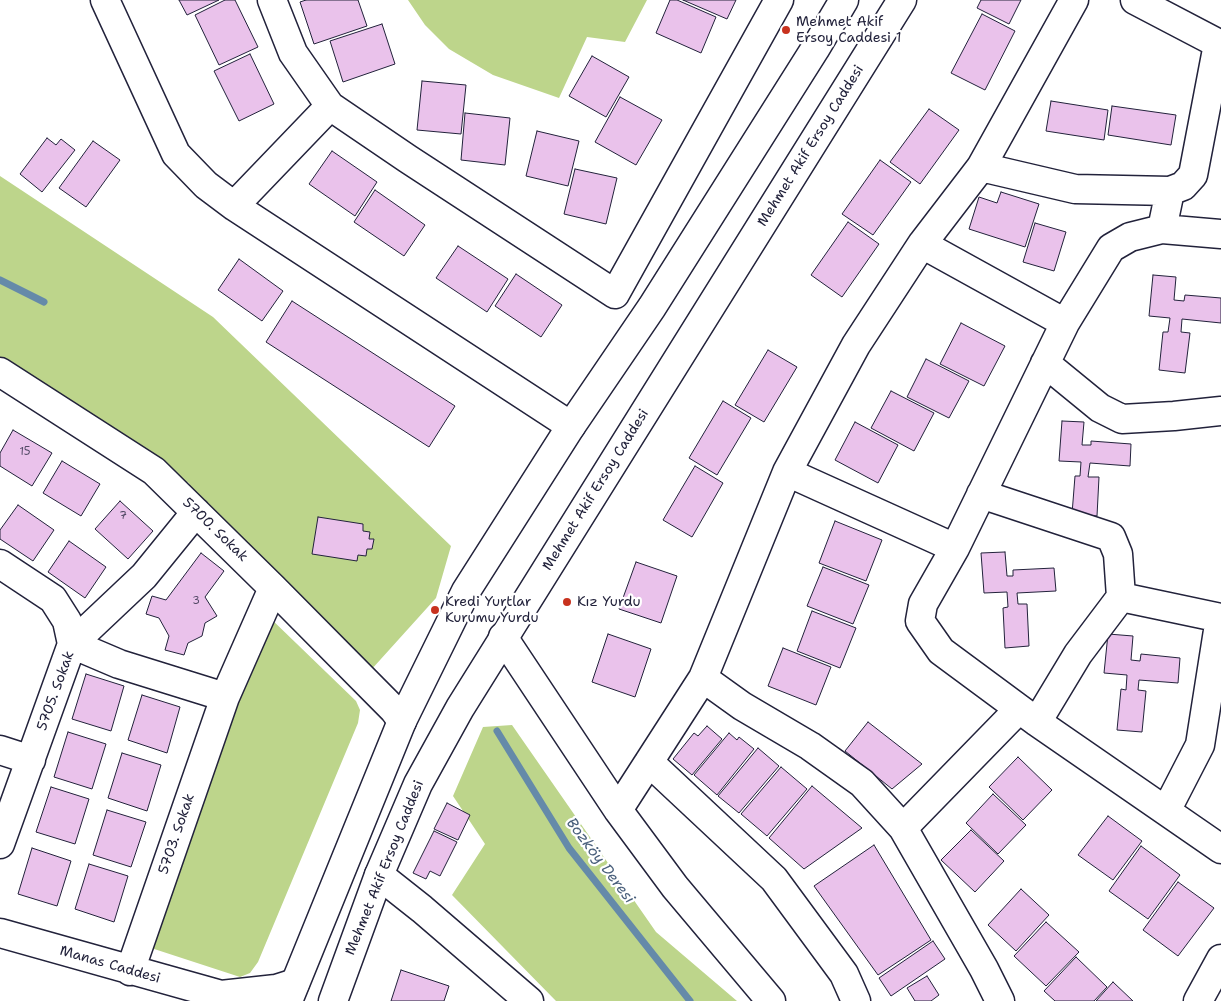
<!DOCTYPE html>
<meta charset="utf-8">
<style>
body{margin:0}
canvas{display:block;background:#fff}
</style>
<canvas width="1221" height="1001"></canvas>
<script>
const g = document.querySelector('canvas').getContext('2d');
g.lineJoin = 'round';
function fill(path, color) { g.fillStyle = color; g.fill(path, 'evenodd'); }
const poly = rows => new Path2D(rows.map(r => 'M' + r).join(''));
function trace(path, color, width, dash) { g.strokeStyle = color; g.lineWidth = width; g.lineCap = dash ? 'butt' : 'round'; g.setLineDash(dash || []); g.stroke(path); }
function label(font, color, halo, rows, align = 'center') {
  g.font = font + ' "Shantell Sans",sans-serif'; g.lineWidth = 4.5; g.setLineDash([]); g.textBaseline = 'middle'; g.strokeStyle = halo; g.fillStyle = color; for (const [text, x, y, turn = 0] of rows) {
    g.save(); g.translate(x, y); g.rotate((+turn || 0) * Math.PI / 180); g.textAlign = isNaN(turn) ? turn : align; if (halo) g.strokeText(text, 0, 0); g.fillText(text, 0, 0); g.restore();
  }
}
fill(poly([
 [408,0,647,0,625,42,587,37,559,98,493,75,449,49,425,25],
 [0,176,213,317,451,546,436,598,371,670,195,503,189,483,171,476,0,371],
 [267,615,356,701,360,710,358,723,258,962,250,973,240,977,145,946],
 [512,725,656,932,737,1001,556,1001,452,895,485,844,453,796,483,727]
]), '#bdd58b');
trace(poly([
 [0,280,44,302],
 [497,731,569,848,690,1001]
]), '#658aa9', 7);
const building = poly([
 [179,0,219,0,187,15,179,0],
 [225,0,235,0,258,47,219,65,195,15,225,0],
 [306,0,358,0,367,26,314,44,300,2,306,0],
 [670,0,677,0,716,17,701,53,656,33,670,0],
 [683,0,736,0,727,19,683,0],
 [981,0,1021,0,1009,24,977,8,981,0],
 [982,14,1015,31,985,90,951,73,982,14],
 [382,24,395,64,343,82,330,41,382,24],
 [250,54,274,104,239,121,214,71,250,54],
 [592,56,629,77,606,117,569,96,592,56],
 [422,81,466,85,461,134,417,130,422,81],
 [620,97,662,120,636,165,595,142,620,97],
 [1051,101,1108,110,1104,140,1046,131,1051,101],
 [1112,106,1176,115,1171,145,1108,135,1112,106],
 [929,109,959,130,920,184,890,162,929,109],
 [465,113,510,118,505,165,461,160,465,113],
 [537,131,579,141,568,186,526,176,537,131],
 [47,138,56,145,61,139,75,150,42,192,20,174,47,138],
 [93,141,120,160,86,207,59,188,93,141],
 [332,151,377,182,355,216,309,184,332,151],
 [880,160,911,182,873,235,842,214,880,160],
 [575,169,617,178,606,224,564,214,575,169],
 [375,190,425,225,404,256,354,222,375,190],
 [1001,192,1039,204,1025,247,969,229,979,197,997,203,1001,192],
 [848,222,879,244,842,297,811,275,848,222],
 [1035,223,1066,232,1054,271,1023,262,1035,223],
 [458,246,508,279,487,312,436,278,458,246],
 [239,259,283,291,262,321,218,290,239,259],
 [516,274,562,305,541,337,495,306,516,274],
 [1153,275,1176,277,1174,300,1184,301,1185,295,1221,298,1221,323,1182,319,1181,332,1190,333,1185,373,1159,370,1163,332,1168,332,1170,318,1149,316,1153,275],
 [292,301,455,406,429,447,266,342,292,301],
 [961,323,1005,346,984,386,940,364,961,323],
 [768,350,797,367,764,422,735,405,768,350],
 [926,359,969,381,949,418,907,397,926,359],
 [891,391,934,413,914,451,871,428,891,391],
 [723,401,751,418,717,475,689,458,723,401],
 [1062,421,1084,422,1082,445,1091,445,1091,441,1131,444,1130,466,1090,463,1088,477,1099,477,1097,516,1072,514,1075,476,1080,476,1081,462,1059,461,1062,421],
 [855,422,898,445,878,483,835,460,855,422],
 [13,430,52,453,32,486,0,466,0,453,13,430],
 [62,461,100,484,81,516,43,493,62,461],
 [695,466,723,483,692,537,663,520,695,466],
 [120,501,153,531,128,559,95,529,120,501],
 [18,505,54,530,33,561,0,539,0,530,18,505],
 [318,517,363,524,363,531,370,532,369,539,374,539,372,549,367,549,366,556,358,555,357,561,312,554,318,517],
 [835,521,882,540,866,581,819,563,835,521],
 [69,541,106,567,85,598,48,572,69,541],
 [1005,552,1007,576,1013,576,1013,570,1054,568,1056,591,1017,593,1018,604,1027,604,1029,646,1005,648,1003,608,1008,607,1007,592,984,593,981,553,1005,552],
 [201,553,224,571,205,597,217,616,205,623,202,636,188,643,184,655,165,650,169,636,159,618,146,614,152,596,166,600,201,553],
 [636,562,677,576,661,623,619,609,636,562],
 [823,567,869,585,853,624,807,606,823,567],
 [812,611,856,628,840,668,797,651,812,611],
 [608,634,651,649,635,697,592,682,608,634],
 [1108,634,1133,636,1131,660,1140,661,1141,654,1180,658,1178,683,1139,680,1138,690,1146,691,1142,732,1117,730,1121,689,1126,690,1127,675,1104,673,1108,634],
 [783,648,831,667,816,705,768,686,783,648],
 [86,674,124,686,111,731,72,719,86,674],
 [142,695,180,707,167,753,128,740,142,695],
 [868,722,922,764,892,789,845,751,868,722],
 [707,726,722,739,692,775,673,759,694,733,698,736,707,726],
 [68,732,106,744,92,789,54,777,68,732],
 [729,733,737,740,739,737,754,749,717,795,694,775,729,733],
 [758,748,779,766,739,813,718,796,758,748],
 [122,753,161,765,147,811,108,798,122,753],
 [1018,757,1052,790,1023,820,989,787,1018,757],
 [781,767,807,789,767,836,741,814,781,767],
 [812,786,862,828,804,869,769,838,812,786],
 [51,787,89,799,75,844,36,832,51,787],
 [993,794,1026,825,998,854,966,823,993,794],
 [447,803,470,815,458,840,434,829,447,803],
 [107,810,146,822,131,867,93,855,107,810],
 [1108,816,1142,841,1113,880,1078,855,1108,816],
 [971,830,1004,861,975,892,941,860,971,830],
 [434,831,457,842,440,876,430,871,426,879,413,873,434,831],
 [874,845,931,940,878,975,814,886,874,845],
 [1141,846,1180,875,1148,919,1109,891,1141,846],
 [32,848,71,861,57,906,18,894,32,848],
 [89,864,128,876,114,922,75,909,89,864],
 [1178,882,1214,908,1178,956,1143,930,1178,882],
 [1021,889,1049,915,1016,951,988,925,1021,889],
 [1046,922,1079,952,1046,986,1014,956,1046,922],
 [933,941,945,959,891,996,879,978,933,941],
 [1076,957,1107,987,1094,1001,1055,1001,1044,991,1076,957],
 [401,970,449,986,444,1001,391,1001,401,970],
 [927,976,939,995,931,1001,915,1001,907,988,927,976],
 [1113,982,1133,1001,1096,1001,1113,982]
]);
fill(building, '#eac2eb');
trace(building, '#22223b', 1);
const minor = poly([
 [105,0,176,154,206,185,234,206,571,426],
 [272,0,293,53,330,106,408,159,615,294,779,0],
 [1135,0,1221,45],
 [981,167,1075,189,1170,191],
 [234,206,330,106],
 [1162,229,1170,191,1183,186,1193,175,1218,44],
 [1221,234,1162,229,1130,237,1111,248,1065,323,955,548,923,604,920,621,941,651,1037,722,1221,849],
 [922,244,1065,323],
 [1045,363,1100,408,1122,419,1174,416,1221,411],
 [0,372,154,471,273,588,394,710,402,721],
 [787,472,955,548],
 [981,494,1111,537,1118,554,1121,597,1078,654,1037,722],
 [196,512,144,576,72,644,119,664,225,697],
 [0,564,53,599,67,621,72,644,0,844],
 [1121,597,1221,618],
 [503,637,618,810,675,887,771,1001],
 [703,678,742,706,810,746,862,783,903,828,984,969,1000,1001],
 [0,750,31,760],
 [649,762,774,879,844,974,856,1001],
 [618,810,703,678,787,472,856,345,922,244,981,167,1074,0],
 [1166,811,1200,745,1220,618],
 [903,828,1019,709],
 [379,875,422,909,529,1001],
 [0,933,221,995,276,989,295,983],
 [130,971,225,697,273,588],
 [1198,1001,1221,959]
]);
const major = poly([
 [288,1001,402,721,466,591,571,426,652,307,815,49,844,0],
 [333,1001,379,875,418,784,460,708,902,0]
]);
trace(minor, '#22223b', 31);
trace(major, '#22223b', 31);
trace(minor, '#fff', 28);
trace(major, '#fff', 28);
for (const [x, y, r, color] of [
 [786,30,5,"#c8321e"],
 [567,602,5,"#c8321e"],
 [435,610,5,"#c8321e"]
]) { const dot = new Path2D(); dot.arc(x, y, r, 0, 2 * Math.PI); g.fillStyle = color; g.fill(dot); trace(dot, '#fff', 2); }
label('11px', '#544a67', null, [
 ["15",25,452],
 ["7",123,516],
 ["3",196,601]
]);
label('14px', '#22223b', '#fff', [
 ["Mehmet Akif",796,22],
 ["Ersoy Caddesi 1",796,38],
 ["Kredi Yurtlar",445,602],
 ["Kurumu Yurdu",445,618],
 ["Kız Yurdu",577,602]
], 'left');
label('14px', '#22223b', '#fff', [
 ["Mehmet Akif Ersoy Caddesi",811,146,-58],
 ["Mehmet Akif Ersoy Caddesi",596,490,-58],
 ["5700. Sokak",215,530,44],
 ["5705. Sokak",56,691,-70],
 ["5703. Sokak",177,834,-71],
 ["Mehmet Akif Ersoy Caddesi",385,868,-68],
 ["Manas Caddesi",110,965,16]
]);
label('italic 15px', '#495f7b', '#fff', [
 ["Bozköy Deresi",600,861,53]
]);
</script>
